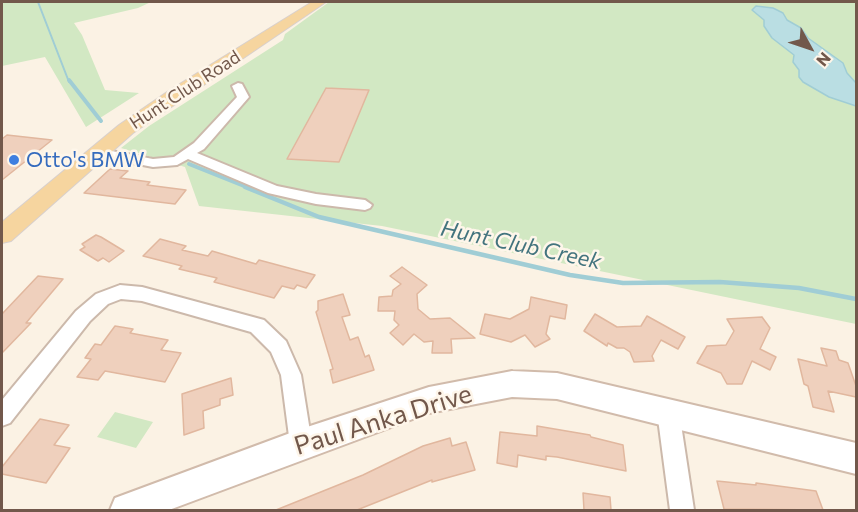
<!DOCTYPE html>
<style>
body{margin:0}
#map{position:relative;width:858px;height:512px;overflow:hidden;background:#fbf2e4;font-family:Commissioner,sans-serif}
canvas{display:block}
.frame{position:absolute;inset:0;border:3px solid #72584b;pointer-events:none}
.north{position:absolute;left:780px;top:18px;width:60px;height:60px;-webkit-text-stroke:4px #fef6ea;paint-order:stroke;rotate:130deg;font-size:16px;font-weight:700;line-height:24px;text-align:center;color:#72584b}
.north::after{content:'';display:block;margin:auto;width:21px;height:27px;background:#72584b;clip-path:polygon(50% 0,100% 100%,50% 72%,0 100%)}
</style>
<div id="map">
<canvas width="858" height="512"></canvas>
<div class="frame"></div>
<div class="north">N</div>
</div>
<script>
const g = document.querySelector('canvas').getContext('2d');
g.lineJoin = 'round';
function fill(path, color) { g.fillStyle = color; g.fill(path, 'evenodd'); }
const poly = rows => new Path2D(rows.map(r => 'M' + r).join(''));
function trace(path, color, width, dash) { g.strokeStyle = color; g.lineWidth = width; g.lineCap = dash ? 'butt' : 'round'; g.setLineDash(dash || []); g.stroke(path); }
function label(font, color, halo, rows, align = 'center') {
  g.font = font + ' Commissioner,sans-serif'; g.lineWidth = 5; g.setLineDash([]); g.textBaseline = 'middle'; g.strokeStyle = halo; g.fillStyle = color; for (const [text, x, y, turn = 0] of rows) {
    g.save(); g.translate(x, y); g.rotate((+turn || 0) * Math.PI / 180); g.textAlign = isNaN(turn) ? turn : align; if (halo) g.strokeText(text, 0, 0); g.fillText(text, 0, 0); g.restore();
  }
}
fill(poly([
 [2,2,151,2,138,8,74,23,82,35,105,90,139,93,86,127,45,57,2,66],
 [329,2,856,2,856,324,382,226,199,206,185,167,121,148,149,126,283,40,285,34],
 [115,412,153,422,136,448,97,437]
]), '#d2e8c3');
const water = poly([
 [756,6,773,8,783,13,787,20,801,28,808,38,843,63,847,73,856,83,856,106,829,97,803,82,799,77,799,70,793,62,794,55,772,38,764,26,764,20,752,10,756,6]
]);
fill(water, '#badee3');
trace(water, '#a0cdd5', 1.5);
trace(poly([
 [38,2,69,82]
]), '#a0cdd5', 2);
trace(poly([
 [69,80,101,121],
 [189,164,249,188]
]), '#a0cdd5', 4);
trace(poly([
 [245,187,319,217,570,275,623,283,720,282,799,288,856,299]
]), '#a0cdd5', 4.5);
const building = poly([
 [326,88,369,90,339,162,287,159,326,88],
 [7,135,52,140,2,180,2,139,7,135],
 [110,169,128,171,120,178,150,182,147,185,186,190,175,204,84,193,110,169],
 [96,235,101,237,124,251,109,262,103,258,98,261,80,250,85,247,82,244,96,235],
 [160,239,186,246,182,250,208,256,212,251,256,264,259,260,315,275,306,288,297,285,294,289,282,286,274,298,214,282,217,278,179,269,182,266,143,256,160,239],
 [402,267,427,285,417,294,418,309,430,319,450,318,475,338,451,339,452,353,432,353,433,341,424,342,414,334,403,345,390,333,399,325,394,320,395,311,378,311,379,297,392,296,393,290,401,284,390,276,402,267],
 [38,276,63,279,26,323,31,323,2,353,2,314,38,276],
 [343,294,350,315,342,317,350,340,358,337,365,357,369,355,374,370,333,383,330,370,333,369,316,312,318,310,318,301,343,294],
 [531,297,567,305,565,319,550,316,546,334,550,339,535,347,525,335,511,342,480,334,485,314,510,319,529,309,531,297],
 [595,314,617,327,641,326,647,316,685,337,678,349,661,340,652,356,654,361,634,362,630,352,624,348,617,348,608,343,607,346,584,331,595,314],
 [762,317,770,328,760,349,776,357,770,370,752,361,742,384,727,384,721,373,697,363,707,346,726,345,734,331,727,319,762,317],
 [115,326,133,329,130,333,168,340,161,350,181,353,165,382,105,371,98,380,77,377,91,359,85,358,95,344,101,345,115,326],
 [821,348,836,351,839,360,848,363,856,386,856,397,828,391,834,412,813,407,808,386,804,384,798,359,827,366,821,348],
 [231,378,233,395,220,399,220,405,203,411,204,428,184,435,182,394,231,378],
 [40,419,69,425,54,445,70,448,46,483,2,474,2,467,40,419],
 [537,426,590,435,591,437,623,445,626,471,557,457,546,456,546,460,518,455,517,467,497,463,500,432,537,436,537,426],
 [450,438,452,446,466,442,475,470,432,482,432,480,357,510,276,510,363,475,423,446,450,438],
 [717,481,756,485,756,483,816,491,823,510,724,509,717,481],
 [583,493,610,497,611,510,584,510,583,493]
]);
fill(building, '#efd0bd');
trace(building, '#e1b79e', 1.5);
const street = poly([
 [238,83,242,84,249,97,204,149,197,153,277,186,316,194,365,200,372,205,370,208,365,210,316,204,268,193,188,159,177,165,153,167,96,156,89,152,96,148,153,159,174,157,194,143,237,97,232,86,238,83],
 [120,285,142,287,264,320,286,341,301,375,312,444,309,452,301,455,293,452,290,444,281,375,271,352,251,332,142,301,121,299,108,304,90,321,10,423,2,426,2,400,76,311,96,294,120,285],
 [668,401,676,404,679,411,694,510,670,510,657,411,660,404,668,401]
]);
const secondary = poly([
 [512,371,557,373,856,443,856,474,557,399,512,397,429,413,169,510,110,510,115,498,301,429,429,387,512,371]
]);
const primary = poly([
 [312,2,326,2,133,133,11,241,2,243,2,222,119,125,170,90,312,2]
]);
trace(street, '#ccb9ab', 4);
trace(secondary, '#d1bbab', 4);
trace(primary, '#d8d0cd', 2);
fill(street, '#fff');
fill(secondary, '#fff');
fill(primary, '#f6d59f');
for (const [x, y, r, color] of [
 [14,160,6,"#3f7fe0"]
]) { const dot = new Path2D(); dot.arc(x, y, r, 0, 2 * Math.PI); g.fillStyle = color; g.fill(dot); trace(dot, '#fef6ea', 2); }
label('18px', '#72584b', '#fef6ea', [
 ["Hunt Club Road",185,90,-33]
]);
label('21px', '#366cbe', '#fef6ea', [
 ["Otto's BMW",26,160]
], 'left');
label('italic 22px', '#43747e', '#fef6ea', [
 ["Hunt Club Creek",521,245,12]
]);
label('26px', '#72584b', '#fef6ea', [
 ["Paul Anka Drive",383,420,-17]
]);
</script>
